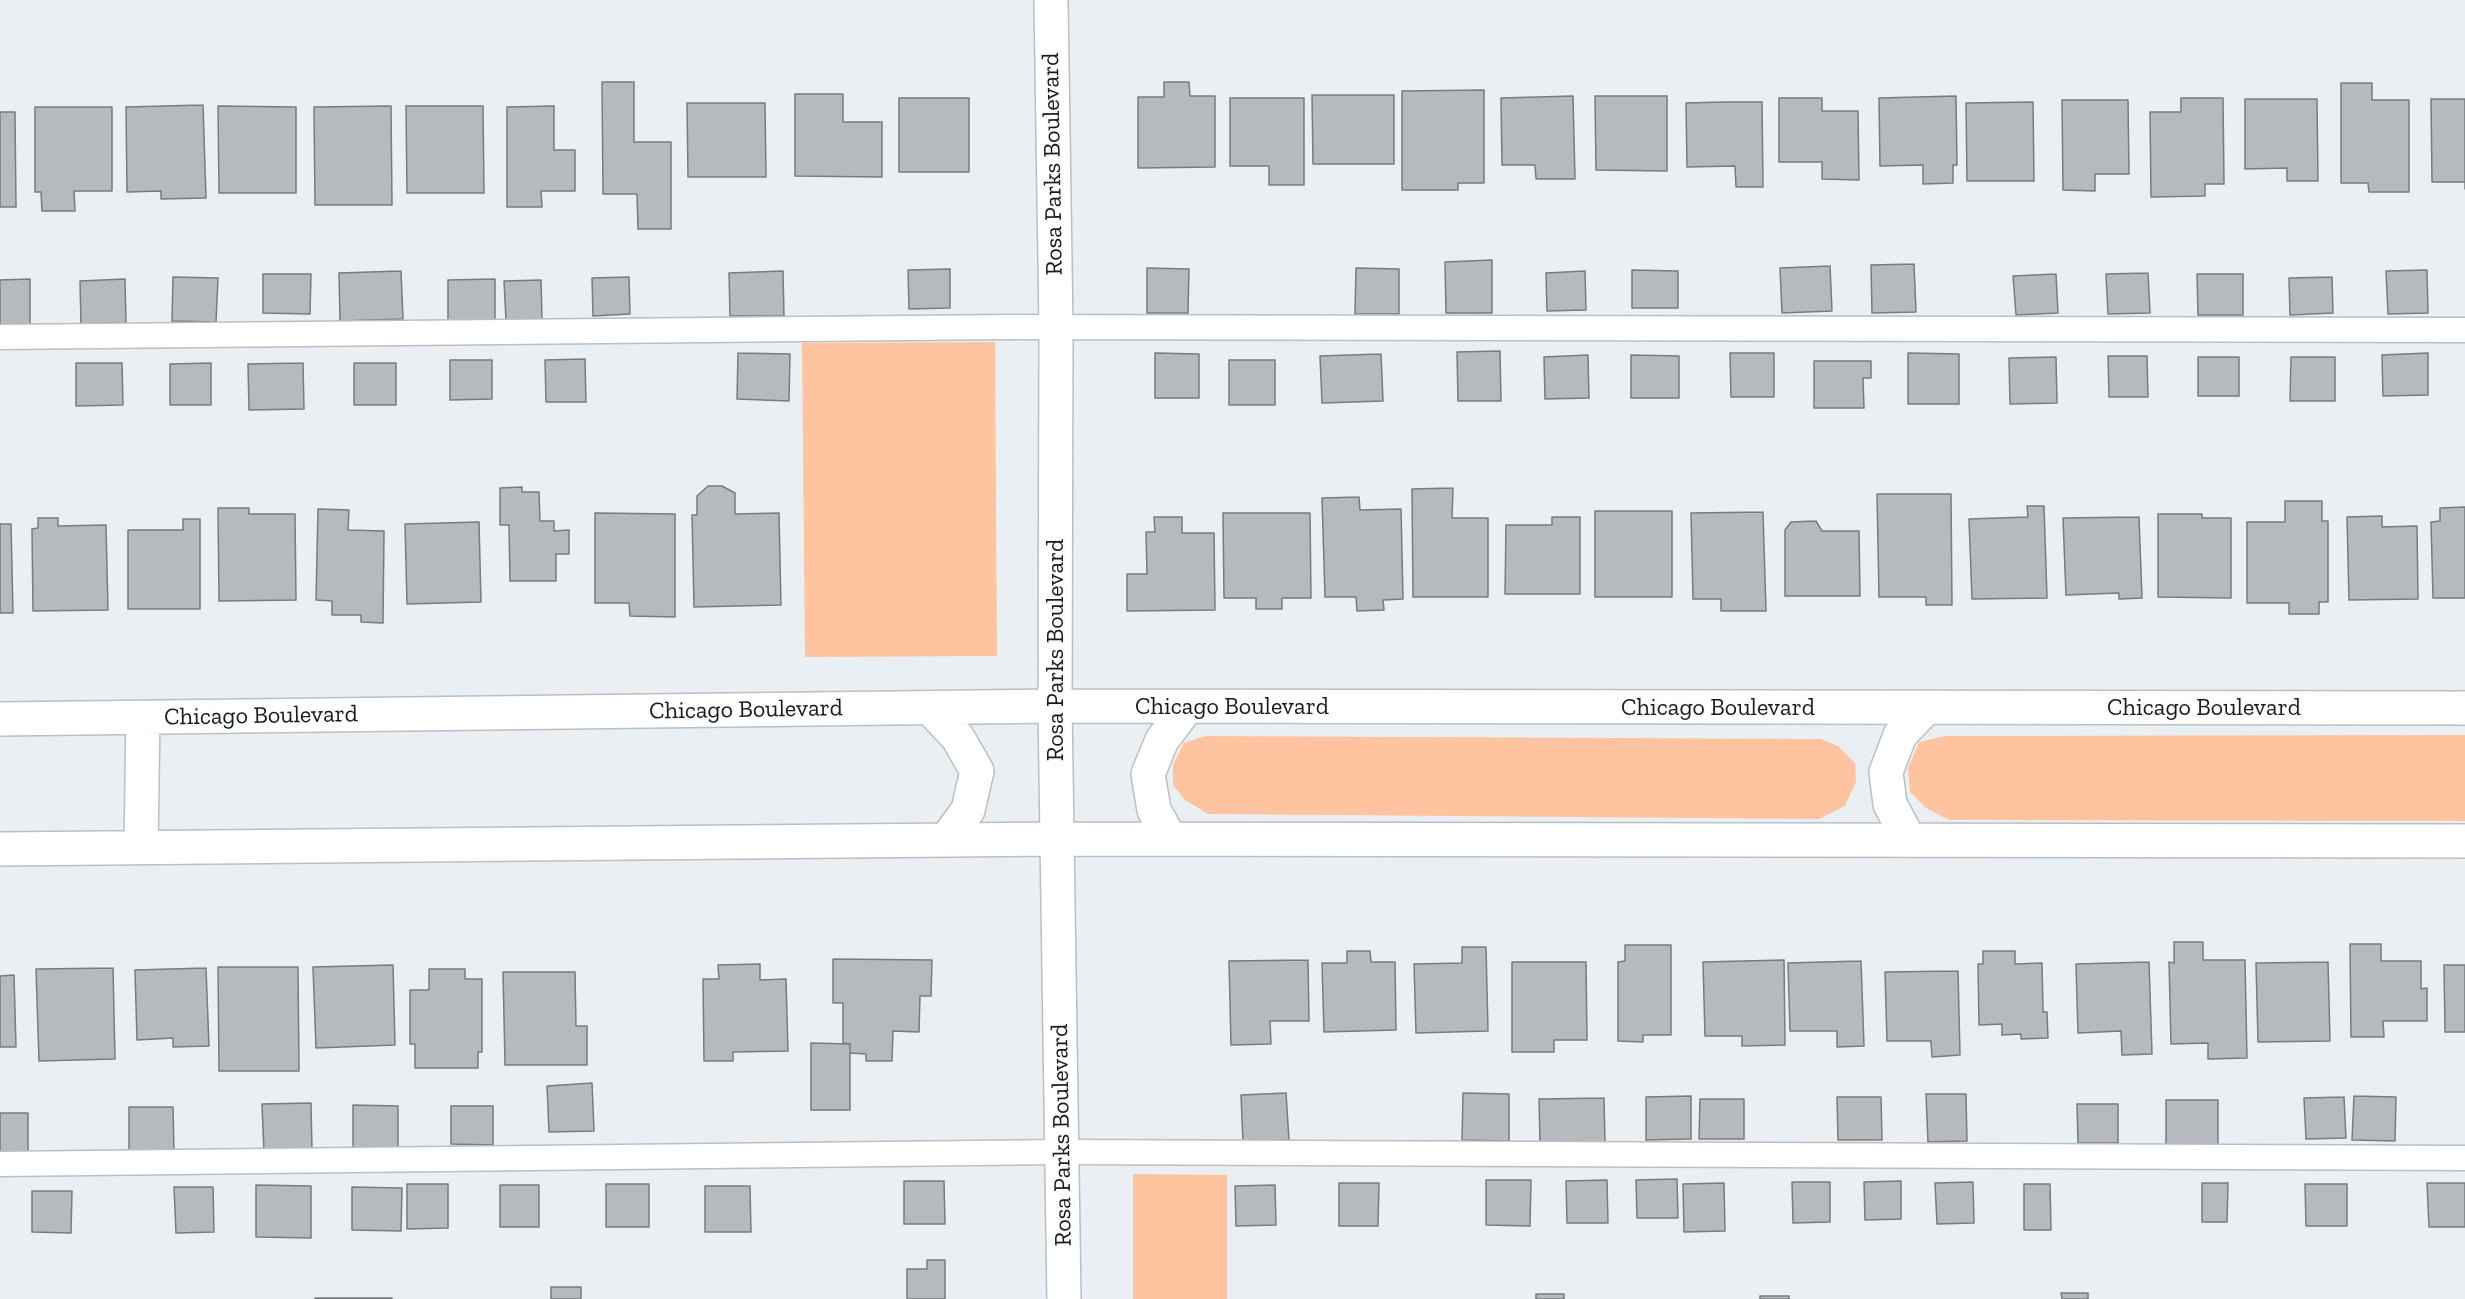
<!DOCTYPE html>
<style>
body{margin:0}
canvas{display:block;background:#eaeff4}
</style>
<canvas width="2465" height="1299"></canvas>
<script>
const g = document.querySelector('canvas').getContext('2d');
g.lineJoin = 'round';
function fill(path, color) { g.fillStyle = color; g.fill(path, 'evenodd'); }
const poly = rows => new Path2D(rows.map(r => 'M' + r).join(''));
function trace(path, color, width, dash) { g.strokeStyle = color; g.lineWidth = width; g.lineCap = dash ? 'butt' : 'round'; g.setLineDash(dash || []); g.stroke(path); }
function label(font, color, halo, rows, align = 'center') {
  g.font = font + ' "Zilla Slab",serif'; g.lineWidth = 4.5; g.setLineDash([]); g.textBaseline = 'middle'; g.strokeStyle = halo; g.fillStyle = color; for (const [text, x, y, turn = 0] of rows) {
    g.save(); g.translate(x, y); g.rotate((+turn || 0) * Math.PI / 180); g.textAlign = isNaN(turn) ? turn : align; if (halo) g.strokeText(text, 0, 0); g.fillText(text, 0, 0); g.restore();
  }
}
fill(poly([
 [995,342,997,656,805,657,802,343],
 [2465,735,2465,821,1949,820,1926,808,1910,792,1908,768,1919,742,1945,736],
 [1206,736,1821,739,1838,746,1855,763,1856,782,1845,806,1819,819,1208,814,1185,800,1173,785,1173,765,1184,743],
 [1133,1174,1227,1175,1227,1299,1133,1299]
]), '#fec4a0');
const building = poly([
 [602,82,634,82,634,142,671,142,671,229,638,229,637,194,603,194,602,82],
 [1164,82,1189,82,1190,96,1215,96,1215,167,1138,168,1138,97,1164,97,1164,82],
 [2341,83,2372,83,2372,100,2409,100,2409,192,2369,192,2368,183,2341,183,2341,83],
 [1484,90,1484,183,1458,183,1458,190,1402,190,1402,91,1484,90],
 [795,94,843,94,843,122,882,122,882,177,795,176,795,94],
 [1312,95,1394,95,1394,164,1313,164,1312,95],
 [1573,96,1575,179,1536,179,1535,165,1502,165,1501,98,1573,96],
 [1595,96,1667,96,1667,171,1596,170,1595,96],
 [1956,96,1957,165,1953,165,1953,183,1923,184,1923,165,1880,166,1879,98,1956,96],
 [899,98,969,98,969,172,899,172,899,98],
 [1230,98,1304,98,1304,185,1269,185,1269,166,1230,166,1230,98],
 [1779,98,1822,98,1822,111,1858,111,1859,180,1822,179,1822,162,1779,162,1779,98],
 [2181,98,2223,98,2224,184,2205,184,2205,196,2151,197,2150,112,2181,112,2181,98],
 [2245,99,2317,99,2318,181,2287,181,2287,168,2245,169,2245,99],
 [2431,99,2465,99,2465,189,2465,182,2432,182,2431,99],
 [2062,100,2128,100,2129,174,2095,174,2095,191,2063,190,2062,100],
 [1724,102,1762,102,1763,187,1736,187,1735,166,1687,167,1686,103,1724,102],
 [2033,102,2034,181,1967,181,1966,103,2033,102],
 [687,103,765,103,766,177,688,177,687,103],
 [203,105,206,198,161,199,161,191,127,192,126,107,203,105],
 [218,106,296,107,296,193,219,193,218,106],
 [391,106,392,205,315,205,314,107,391,106],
 [406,106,483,106,484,193,407,193,406,106],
 [554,106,554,150,575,150,575,191,541,191,542,207,507,207,507,107,554,106],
 [35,107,112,107,112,191,74,191,75,211,42,211,41,192,35,192,35,107],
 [0,112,15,112,16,207,0,207,0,112],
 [1492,260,1492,313,1446,313,1445,262,1492,260],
 [1914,264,1916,312,1872,313,1871,265,1914,264],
 [1830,266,1832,311,1782,313,1780,268,1830,266],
 [1147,268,1189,269,1188,313,1147,313,1147,268],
 [1356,268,1399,269,1399,314,1355,314,1356,268],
 [950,269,950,308,909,309,908,270,950,269],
 [1632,270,1678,271,1678,308,1632,308,1632,270],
 [2427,270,2428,313,2388,314,2386,271,2427,270],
 [401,271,403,319,340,321,339,273,401,271],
 [783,271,784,316,730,316,729,273,783,271],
 [1585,271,1586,310,1547,311,1546,273,1585,271],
 [2148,273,2150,313,2108,314,2106,274,2148,273],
 [263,274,311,274,310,314,263,313,263,274],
 [2056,274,2058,313,2016,315,2013,276,2056,274],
 [2197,274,2243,274,2243,315,2198,315,2197,274],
 [173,277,218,278,216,322,172,321,173,277],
 [629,277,630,314,593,316,592,278,629,277],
 [2332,277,2333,313,2290,315,2289,278,2332,277],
 [30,279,30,326,0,326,0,280,30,279],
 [125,279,126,323,81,324,80,281,125,279],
 [495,279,495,320,448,320,448,280,495,279],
 [541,280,542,319,506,320,504,281,541,280],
 [1500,351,1501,401,1458,401,1457,352,1500,351],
 [738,353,790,354,789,401,737,399,738,353],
 [1155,353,1199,354,1199,398,1155,398,1155,353],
 [1730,353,1774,353,1774,397,1731,397,1730,353],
 [1908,353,1959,354,1959,404,1908,404,1908,353],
 [2428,353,2428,395,2383,396,2382,355,2428,353],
 [1381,354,1383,401,1322,403,1320,356,1381,354],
 [1588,355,1589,398,1545,399,1544,357,1588,355],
 [1631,355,1679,356,1679,398,1631,398,1631,355],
 [2108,356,2147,356,2148,397,2109,397,2108,356],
 [2056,357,2057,403,2010,404,2009,358,2056,357],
 [2198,357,2239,357,2239,396,2198,396,2198,357],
 [2291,357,2335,357,2335,401,2290,401,2291,357],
 [585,359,586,402,546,402,545,360,585,359],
 [450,360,492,360,492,399,450,400,450,360],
 [1229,360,1275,360,1275,405,1229,405,1229,360],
 [1814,361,1871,361,1871,378,1863,378,1864,408,1814,408,1814,361],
 [76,363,122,363,123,405,76,406,76,363],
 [211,363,211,405,170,405,170,364,211,363],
 [303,363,304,409,249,410,248,364,303,363],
 [354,363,396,363,396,405,354,405,354,363],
 [708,486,722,486,735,493,735,514,779,513,781,605,694,607,692,515,697,515,697,496,708,486],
 [522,487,522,492,539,492,540,521,554,521,554,531,569,530,569,554,556,554,556,581,510,581,509,525,500,525,500,488,522,487],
 [1453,488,1452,518,1488,518,1488,597,1413,597,1412,489,1453,488],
 [1877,494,1951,494,1952,605,1926,605,1926,597,1879,597,1877,494],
 [1359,497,1360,510,1401,509,1403,599,1383,600,1384,610,1357,611,1356,597,1325,597,1322,498,1359,497],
 [2285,501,2322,501,2322,521,2328,521,2328,602,2319,602,2319,614,2289,614,2289,603,2247,603,2247,522,2285,522,2285,501],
 [2027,506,2044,506,2047,598,1972,599,1969,519,2028,517,2027,506],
 [2465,507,2465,598,2433,598,2431,522,2440,521,2440,508,2465,507],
 [218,508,249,508,249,514,295,514,296,600,219,601,218,508],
 [318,509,349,510,348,530,384,531,383,623,361,622,361,615,332,615,332,601,316,600,318,509],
 [1595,511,1672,511,1672,597,1595,597,1595,511],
 [1763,512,1766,611,1721,611,1721,599,1693,599,1691,513,1763,512],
 [595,513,675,514,675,617,630,616,629,603,595,603,595,513],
 [1223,513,1310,513,1311,598,1282,598,1282,609,1256,609,1256,598,1224,598,1223,513],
 [2158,514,2202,514,2202,518,2231,518,2231,598,2158,597,2158,514],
 [2382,516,2382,527,2417,526,2418,599,2349,600,2347,517,2382,516],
 [1154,517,1182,517,1182,533,1214,533,1215,610,1127,611,1127,574,1147,574,1146,532,1155,532,1154,517],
 [1552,517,1580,517,1580,594,1505,594,1506,525,1552,525,1552,517],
 [2139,517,2142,598,2119,599,2119,593,2066,595,2063,518,2139,517],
 [38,518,58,518,58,526,106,525,108,610,33,611,32,529,38,528,38,518],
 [183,519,200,519,200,609,128,609,128,530,183,530,183,519],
 [1816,521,1822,531,1859,531,1860,596,1785,596,1785,530,1791,522,1816,521],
 [479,522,481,602,407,604,405,524,479,522],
 [0,524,11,524,13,613,0,613,0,524],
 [2174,942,2203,942,2203,960,2245,960,2247,1058,2208,1059,2208,1043,2171,1044,2169,962,2174,963,2174,942],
 [2350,944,2381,944,2381,961,2421,961,2421,989,2427,988,2427,1021,2383,1021,2384,1037,2351,1037,2350,944],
 [1625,945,1671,945,1671,1035,1643,1035,1643,1042,1618,1041,1618,962,1625,961,1625,945],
 [1462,947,1486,947,1488,1031,1416,1033,1414,964,1462,963,1462,947],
 [1347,951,1370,951,1371,962,1395,962,1396,1030,1324,1032,1322,963,1347,963,1347,951],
 [1983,951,2015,951,2015,964,2042,963,2043,1012,2047,1012,2048,1038,2021,1039,2021,1034,2002,1035,2002,1024,1979,1025,1978,964,1983,964,1983,951],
 [833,959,932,960,931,996,920,996,919,1032,893,1031,892,1061,866,1061,866,1054,850,1053,850,1044,843,1043,843,1003,833,1003,833,959],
 [1308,960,1309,1021,1270,1021,1271,1044,1231,1045,1229,961,1308,960],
 [1784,960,1785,1045,1742,1046,1742,1036,1705,1036,1703,962,1784,960],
 [1861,961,1864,1046,1837,1047,1837,1031,1790,1031,1788,963,1861,961],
 [1512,962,1586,962,1587,1040,1554,1040,1554,1052,1512,1052,1512,962],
 [2149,962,2152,1054,2122,1055,2121,1031,2078,1033,2076,964,2149,962],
 [2328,962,2330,1041,2258,1042,2256,963,2328,962],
 [760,964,760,980,786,979,788,1051,733,1052,733,1061,704,1061,703,979,719,979,718,965,760,964],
 [393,965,395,1045,316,1048,313,967,393,965],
 [2444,965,2465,965,2465,1032,2445,1032,2444,965],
 [218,967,298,967,299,1071,219,1071,218,967],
 [113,968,115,1059,39,1061,36,969,113,968],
 [206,968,209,1046,173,1047,173,1038,137,1040,135,970,206,968],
 [429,969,465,969,465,979,482,979,482,1052,478,1052,478,1068,415,1068,415,1044,410,1044,410,990,429,990,429,969],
 [1958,971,1960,1055,1932,1057,1931,1041,1887,1041,1885,972,1958,971],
 [503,972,575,972,576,1026,587,1026,587,1065,505,1065,503,972],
 [14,975,16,1047,0,1047,0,976,14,975],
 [811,1043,850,1044,850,1110,811,1110,811,1043],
 [592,1083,594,1131,549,1132,547,1086,592,1083],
 [1286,1093,1289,1140,1243,1142,1241,1095,1286,1093],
 [1463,1093,1509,1094,1509,1141,1462,1140,1463,1093],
 [1926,1094,1966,1094,1967,1141,1928,1142,1926,1094],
 [1691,1096,1691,1139,1646,1140,1646,1097,1691,1096],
 [2354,1096,2396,1097,2395,1141,2352,1140,2354,1096],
 [1837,1097,1881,1097,1882,1140,1838,1140,1837,1097],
 [2344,1097,2346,1138,2306,1139,2304,1098,2344,1097],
 [1604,1098,1605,1142,1540,1143,1539,1099,1604,1098],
 [1700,1099,1744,1099,1744,1139,1699,1139,1700,1099],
 [2166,1100,2218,1100,2218,1146,2166,1146,2166,1100],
 [311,1103,312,1151,264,1152,262,1104,311,1103],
 [2077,1104,2118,1104,2118,1143,2078,1143,2077,1104],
 [353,1105,398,1106,398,1150,353,1150,353,1105],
 [451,1106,493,1106,493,1145,451,1144,451,1106],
 [129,1107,173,1107,174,1152,129,1152,129,1107],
 [0,1113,28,1113,28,1154,0,1154,0,1113],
 [1677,1179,1678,1218,1637,1218,1636,1180,1677,1179],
 [1486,1180,1531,1180,1530,1226,1486,1225,1486,1180],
 [1607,1180,1608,1223,1567,1223,1566,1181,1607,1180],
 [904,1181,944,1181,945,1224,904,1224,904,1181],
 [1901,1181,1901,1219,1865,1220,1864,1182,1901,1181],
 [1792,1182,1830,1182,1830,1222,1793,1223,1792,1182],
 [1973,1182,1974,1223,1937,1224,1935,1183,1973,1182],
 [1339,1183,1379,1183,1378,1226,1339,1226,1339,1183],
 [1724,1183,1725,1231,1684,1232,1683,1184,1724,1183],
 [2202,1183,2228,1183,2227,1222,2202,1222,2202,1183],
 [2427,1183,2465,1183,2465,1227,2429,1227,2427,1183],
 [407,1184,448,1184,448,1228,407,1229,407,1184],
 [606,1184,649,1184,649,1227,606,1227,606,1184],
 [2024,1184,2050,1184,2051,1230,2024,1230,2024,1184],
 [2305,1184,2347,1184,2347,1226,2306,1226,2305,1184],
 [256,1185,311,1186,311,1238,256,1237,256,1185],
 [500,1185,539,1185,539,1227,500,1227,500,1185],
 [1275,1185,1276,1225,1236,1226,1235,1186,1275,1185],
 [705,1186,750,1186,751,1232,705,1232,705,1186],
 [174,1187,213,1187,214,1232,176,1233,174,1187],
 [352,1187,402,1188,401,1231,352,1230,352,1187],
 [32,1191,72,1191,71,1233,32,1232,32,1191],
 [927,1260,945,1260,945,1299,907,1299,907,1269,927,1269,927,1260],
 [551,1287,581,1287,581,1299,551,1299,551,1287],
 [2061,1293,2088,1293,2088,1299,2062,1299,2061,1293],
 [1536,1294,1564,1294,1564,1299,1536,1299,1536,1294],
 [1760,1296,1789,1296,1789,1299,1760,1299,1760,1296],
 [315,1298,392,1298,392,1299,315,1299,315,1298]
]);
fill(building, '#b6babf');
trace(building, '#787c81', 1.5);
const service = poly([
 [0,337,1006,327,2465,330],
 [0,1164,1063,1152,2465,1158]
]);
const tertiary = poly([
 [1051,0,1056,328,1055,706,1064,1299],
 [930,708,958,738,977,771,968,810,946,840],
 [0,719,1055,706,2465,708],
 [1170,839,1154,810,1148,774,1162,740,1187,707],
 [1909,840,1890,804,1886,772,1900,735,1926,708],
 [141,847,143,718],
 [0,849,1057,839,2465,841]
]);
trace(service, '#babfc4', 27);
trace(tertiary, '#babfc4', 36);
trace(service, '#fff', 24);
trace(tertiary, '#fff', 33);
label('24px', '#191a1c', '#fafcfe', [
 ["Rosa Parks Boulevard",1053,164,-91],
 ["Rosa Parks Boulevard",1056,650,-90],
 ["Chicago Boulevard",1232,707],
 ["Chicago Boulevard",1718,708],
 ["Chicago Boulevard",2204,708],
 ["Chicago Boulevard",746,710,-1],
 ["Chicago Boulevard",261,716,-1],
 ["Rosa Parks Boulevard",1062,1135,-91]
]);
</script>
